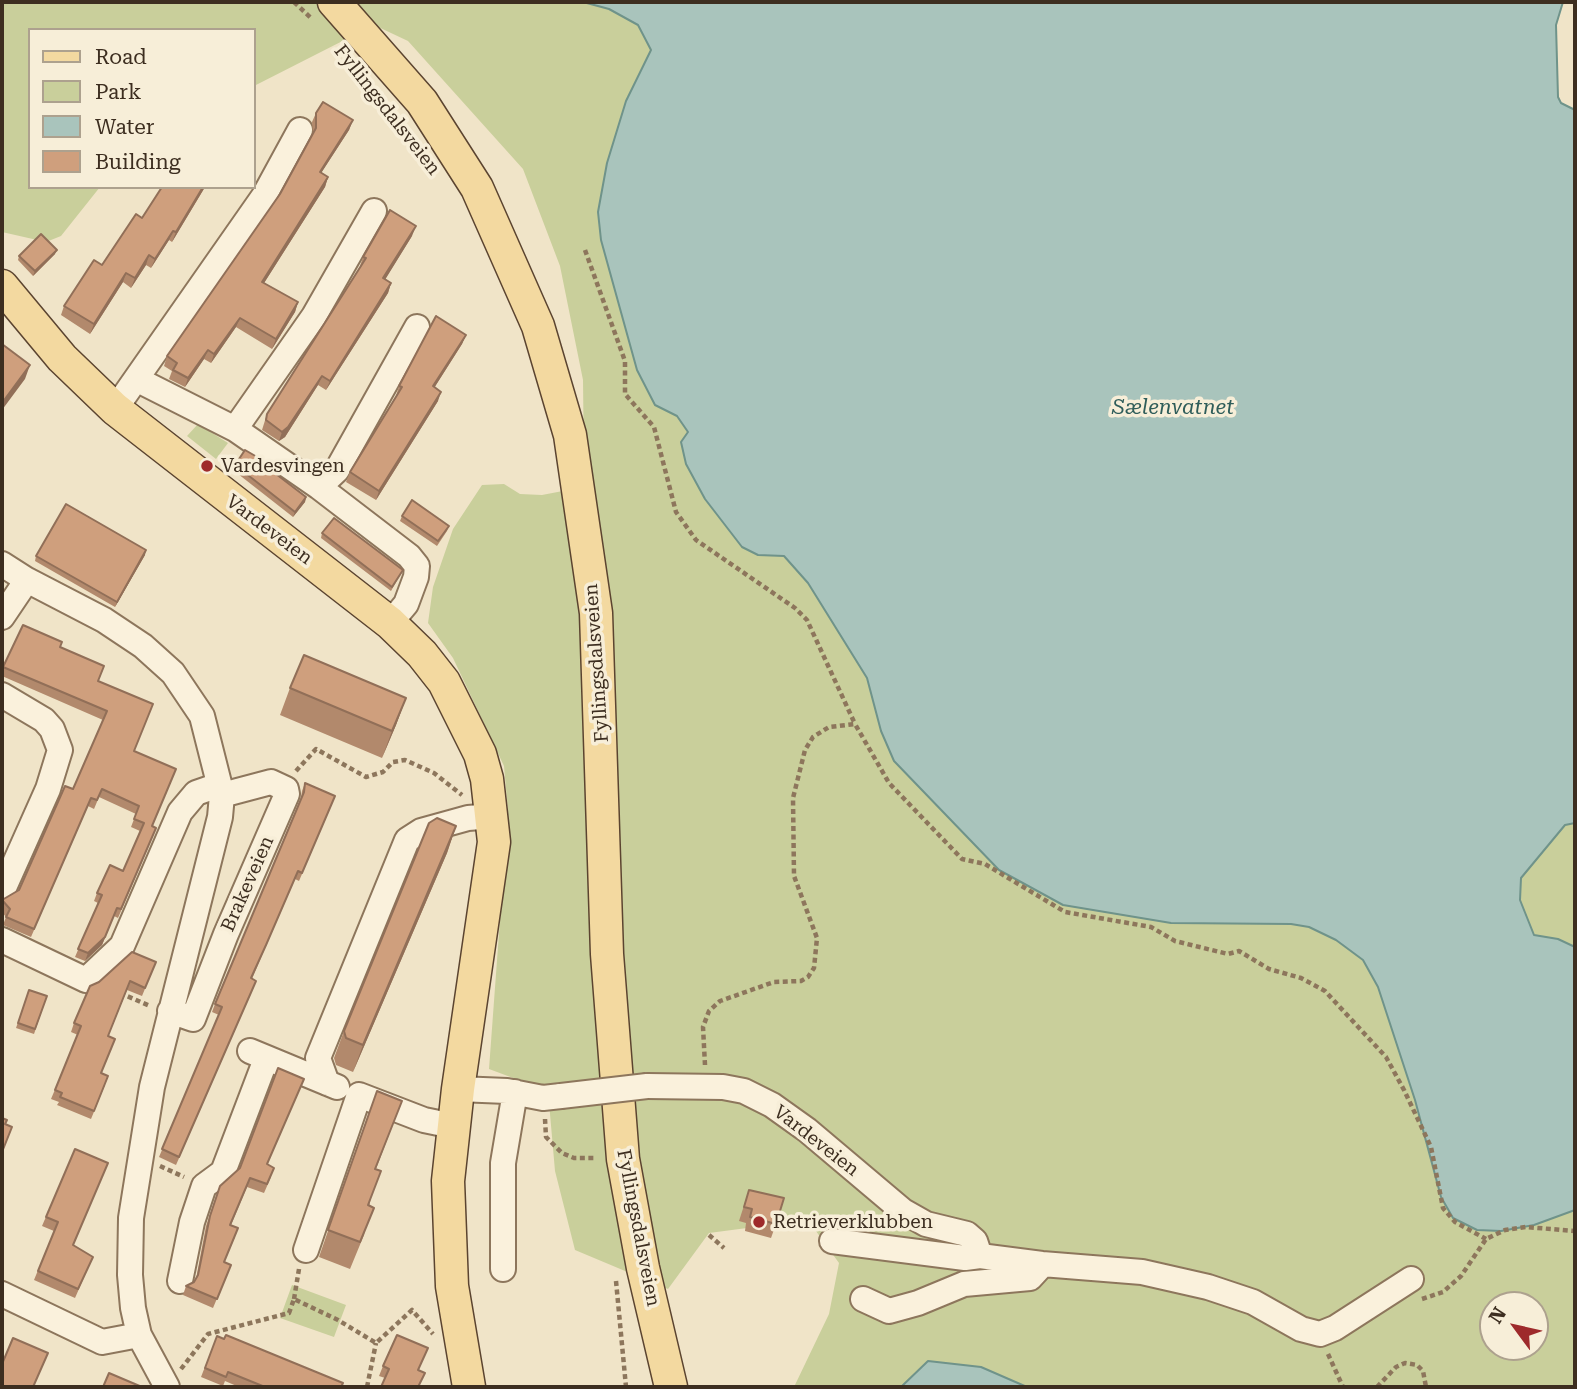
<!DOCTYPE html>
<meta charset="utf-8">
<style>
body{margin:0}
#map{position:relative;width:1577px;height:1389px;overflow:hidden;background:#f0e4c8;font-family:"Roboto Serif",serif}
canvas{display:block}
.frame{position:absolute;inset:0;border:4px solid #3d2e20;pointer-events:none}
.legend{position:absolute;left:28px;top:28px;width:228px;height:161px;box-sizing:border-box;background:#f7eed8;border:2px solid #ada18e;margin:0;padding:9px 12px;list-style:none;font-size:21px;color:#3d2e20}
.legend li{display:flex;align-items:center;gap:14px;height:35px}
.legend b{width:35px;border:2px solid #ada18e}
.north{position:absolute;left:1479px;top:1291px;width:70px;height:70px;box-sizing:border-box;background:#f7eed8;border:2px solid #ada18e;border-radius:50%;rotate:303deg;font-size:19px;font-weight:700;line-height:28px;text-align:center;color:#3d2e20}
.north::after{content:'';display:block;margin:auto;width:24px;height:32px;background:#9e2a2b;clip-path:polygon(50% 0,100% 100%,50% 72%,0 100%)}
</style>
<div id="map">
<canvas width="1577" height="1389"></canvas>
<div class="frame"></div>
<ul class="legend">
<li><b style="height:9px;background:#f3d9a0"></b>Road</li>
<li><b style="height:19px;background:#c9cf9b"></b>Park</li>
<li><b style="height:19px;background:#a9c4bc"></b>Water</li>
<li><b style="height:19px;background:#cf9f7d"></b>Building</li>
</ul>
<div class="north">N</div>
</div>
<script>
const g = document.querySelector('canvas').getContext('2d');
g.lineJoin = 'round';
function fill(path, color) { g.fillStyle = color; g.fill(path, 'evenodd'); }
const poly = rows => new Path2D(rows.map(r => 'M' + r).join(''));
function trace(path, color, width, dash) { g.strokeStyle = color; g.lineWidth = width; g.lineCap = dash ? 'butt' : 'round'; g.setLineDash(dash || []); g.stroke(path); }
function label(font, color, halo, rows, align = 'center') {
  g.font = font + ' "Roboto Serif",serif'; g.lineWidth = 7; g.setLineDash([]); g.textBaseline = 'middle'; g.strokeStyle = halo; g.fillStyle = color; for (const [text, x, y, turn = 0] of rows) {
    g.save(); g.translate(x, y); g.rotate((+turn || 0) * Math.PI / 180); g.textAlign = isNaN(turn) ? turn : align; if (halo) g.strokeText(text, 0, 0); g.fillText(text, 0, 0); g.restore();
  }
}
fill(poly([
 [2,2,583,2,609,9,638,25,651,50,626,101,598,212,601,240,637,370,655,405,677,416,688,432,681,442,686,464,705,499,758,555,784,556,808,583,867,678,881,731,1291,924,1309,927,1336,940,1363,960,1378,987,1415,1100,1441,1197,1534,1225,1575,1210,1575,1387,1027,1387,981,1367,928,1361,901,1387,794,1387,829,1314,839,1263,808,1220,709,1233,668,1289,575,1250,555,1171,548,1091,489,1069,508,811,504,766,453,658,428,623,433,587,453,529,482,485,504,484,520,494,542,495,568,490,584,468,583,380,560,266,523,169,408,41,374,25,254,86,254,30,30,30,30,187,100,187,61,236,46,242,2,232],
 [1493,1305,1535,1305,1535,1347,1493,1347],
 [198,424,228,443,216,459,187,436],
 [1575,823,1575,947,1558,939,1534,935,1520,900,1520,878,1565,824],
 [292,1285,346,1305,334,1337,280,1318]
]), '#c9cf9b');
const water = poly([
 [583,2,1563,2,1556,25,1558,97,1561,103,1575,110,1575,823,1565,825,1521,878,1520,900,1534,935,1558,939,1575,947,1575,1210,1534,1225,1501,1231,1477,1230,1453,1218,1441,1197,1415,1100,1378,987,1363,960,1336,940,1309,927,1291,924,1171,923,1063,905,999,870,894,761,881,731,867,678,808,583,784,556,758,555,742,547,705,499,686,464,681,442,688,432,677,416,655,405,637,370,601,240,598,212,607,163,626,101,651,50,638,25,609,9,583,2],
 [928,1361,981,1367,1027,1387,901,1387,928,1361]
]);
fill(water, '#a9c4bc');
trace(water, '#6f938a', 2);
const minor = poly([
 [138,380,235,429,319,487,409,556,417,566,416,577,406,604,390,623],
 [115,409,264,196,300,130],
 [235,429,314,316,374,211],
 [319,487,337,470,417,327],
 [2,564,27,580,104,620,143,646,173,673,202,716,222,795,220,817,152,1087,131,1218,130,1275,133,1308,139,1335,167,1387],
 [2,617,27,580],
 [2,695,44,720,52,729,60,750,48,789,2,892],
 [2,940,86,980,122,946,180,812,196,793,219,785],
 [170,1011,193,1019,226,934,287,794,286,789,271,782,222,795],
 [250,1051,337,1087],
 [327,1083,318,1058,407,840,421,831,468,818,493,816],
 [647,1086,723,1087,744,1091,772,1105,807,1130,903,1211,926,1224,967,1234,975,1241,980,1256,1042,1264,1142,1272,1208,1287,1253,1302,1301,1329,1320,1334,1335,1328,1411,1279],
 [458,1089,507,1091,543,1098,561,1096],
 [832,1241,965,1258,980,1256],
 [306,1250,359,1095,424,1120,453,1126],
 [503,1269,503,1163,515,1092],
 [180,1281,192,1222,204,1186,223,1172,266,1059],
 [2,1294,102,1342,139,1335],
 [863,1299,889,1311,918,1303,964,1284,1030,1278,1042,1265]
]);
const major = poly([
 [334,2,422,102,477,188,538,326,570,435,596,613,607,954,623,1159,643,1268,671,1387],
 [2,286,62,358,115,409,390,623,422,654,444,682,480,754,487,779,494,842,458,1089,448,1181,452,1286,469,1387]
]);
trace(minor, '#8d765c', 28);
trace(major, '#5b4430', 35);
trace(poly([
 [294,2,311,18],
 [585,250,625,361,625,394,654,427,676,512,696,540,795,608,807,620,855,724],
 [296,771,316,749,366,777,383,772,393,762,405,760,434,773,462,795],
 [120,993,150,1006],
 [705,1065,703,1027,709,1011,720,1001,774,982,801,981,808,977,814,968,817,938,794,876,793,798,805,750,813,737,829,727,855,724,889,783,962,859,985,864,1065,912,1151,927,1175,941,1228,954,1239,951,1269,969,1301,978,1325,991,1386,1057,1404,1090,1431,1147,1443,1208,1455,1222,1486,1239],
 [545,1119,546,1137,562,1153,574,1158,596,1158],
 [160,1166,184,1177],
 [709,1235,724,1248],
 [616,1281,626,1387],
 [294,1299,299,1269],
 [1422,1299,1443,1292,1461,1276,1486,1239,1505,1230,1526,1227,1575,1231],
 [1328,1354,1343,1387],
 [181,1369,208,1334,289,1313,294,1299,338,1320,376,1343,412,1310,433,1334],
 [367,1387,376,1343],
 [1377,1387,1396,1367,1405,1363,1417,1365,1423,1371,1426,1387]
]), '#8d765c', 4.5, [5, 3.5]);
trace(minor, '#faf1dc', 24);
trace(major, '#f3d9a0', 32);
const minorBridge = poly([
 [561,1096,647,1086]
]);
trace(minorBridge, '#8d765c', 28, []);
trace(minorBridge, '#faf1dc', 24);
fill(poly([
 [316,113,353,120,349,130,321,173,328,177,325,187,264,283,298,302,295,312,272,349,236,327,211,363,204,359,185,387,169,379,172,371,164,366,167,356,280,194,313,134,312,122],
 [162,187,205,187,172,242,169,240,151,268,146,265,131,288,123,282,90,334,61,315,64,306,102,265,142,218],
 [412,236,385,279,391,283,388,293,326,390,318,385,285,437,279,441,262,430,267,414,360,267,360,266,363,257],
 [55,254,33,276,18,260,19,256],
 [466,335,462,344,434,388,438,401,376,500,346,482,350,472,396,396,399,386],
 [263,464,306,497,305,502,293,517,233,470,235,465],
 [402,516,449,526,447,531,437,546,400,521],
 [322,533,403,570,391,591,321,538],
 [145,555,115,607,35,561,36,556],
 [60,647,98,681,134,751,153,826,153,836,118,918,114,916,102,945,85,961,75,957,98,903,94,901,97,893,123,871,140,831,131,827,136,814,99,797,94,809,88,806,31,937,3,925,6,917,2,912,2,900,19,890,73,789,103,720,2,676,3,667],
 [290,688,406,698,396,725,382,758,280,715],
 [305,783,332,804,299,881,295,879,263,953,252,979,256,981,253,989,176,1165,159,1157,219,1015,212,1012,215,1004,301,798,302,791],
 [456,826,447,853,353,1072,336,1065,334,1058,344,1031],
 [156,962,142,996,127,990,108,1036,101,1073,105,1085,91,1119,57,1105,59,1102,51,1099,78,1035,71,1032,74,1023],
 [29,990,47,996,34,1034,16,1028],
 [300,1088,267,1165,271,1177,264,1193,247,1187,231,1225,235,1237,224,1262,231,1265,213,1308,183,1295,186,1286,194,1282,196,1279,206,1226,220,1186,240,1168],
 [367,1118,392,1127,376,1169,364,1235,350,1269,319,1257],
 [75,1149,73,1245,93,1257,75,1298,34,1280,54,1231,42,1226],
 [749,1190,776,1224,771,1238,745,1231,746,1223,739,1221],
 [217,1336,341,1387,239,1387,225,1381,223,1386,201,1377],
 [428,1348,385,1378,379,1376,383,1366]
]), '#b2896c');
fill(poly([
 [353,120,349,130,316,181,320,172],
 [328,177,325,187,259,291,262,282],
 [203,187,205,187,172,242,176,232],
 [416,226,412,236,380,288,383,278],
 [173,231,169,240,151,268,155,259],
 [57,250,55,254,33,276,35,271],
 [149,255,146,265,131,288,135,278],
 [126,273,123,282,90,334,94,324],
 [391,283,388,293,326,390,330,381],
 [298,302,295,312,272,349,276,339],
 [240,318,236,327,211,363,214,354],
 [466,335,462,344,429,396,433,386],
 [208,350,204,359,185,387,188,378],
 [30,365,25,379,2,410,2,403],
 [322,376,318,385,285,437,279,441,282,432],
 [441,392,438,401,376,500,379,491],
 [306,497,305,502,293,517,295,512],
 [146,550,145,555,115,607,117,602],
 [406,698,396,725,382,758,392,731],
 [456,826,447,853,353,1072,363,1045],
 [114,916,102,945,85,961,88,953]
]), '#916f58');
const building = poly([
 [323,102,353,120,320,172,328,177,262,282,298,302,276,339,240,318,214,354,208,350,188,378,173,370,177,363,167,356,280,194,316,128,316,113,323,102],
 [162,187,203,187,176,232,173,231,155,259,149,255,135,278,126,273,94,324,64,306,94,260,102,265,136,214,142,218,162,187],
 [390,210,416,226,383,278,391,283,330,381,322,376,288,427,282,432,266,420,267,414,366,258,363,257,390,210],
 [41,234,57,250,35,271,19,256,41,234],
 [436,316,466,335,433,386,441,392,379,491,350,472,402,387,399,386,436,316],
 [2,344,30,365,2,403,2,344],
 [245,450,264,461,263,464,306,497,295,512,235,465,245,450],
 [412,500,449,526,438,541,402,516,412,500],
 [66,504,146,550,117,602,36,556,66,504],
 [334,518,403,570,392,587,322,533,334,518],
 [23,625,62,642,60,647,104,666,98,681,153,704,134,751,176,769,152,826,156,828,121,909,117,908,105,937,88,953,78,949,102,895,97,893,110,865,123,871,144,823,134,819,139,806,102,789,97,800,91,798,34,929,6,917,10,909,2,900,19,890,65,786,73,789,107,711,3,667,23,625],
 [304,655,406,698,392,731,290,688,304,655],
 [305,783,335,796,302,873,298,871,266,945,251,978,256,981,179,1157,162,1149,222,1007,215,1004,304,792,305,783],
 [437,818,456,826,363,1045,346,1038,344,1031,429,823,437,818],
 [132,952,156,962,145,988,130,981,108,1036,115,1039,101,1073,108,1076,94,1111,60,1097,62,1093,55,1090,81,1026,74,1023,90,986,99,982,132,952],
 [29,990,47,996,35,1029,18,1023,29,990],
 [278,1068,304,1079,267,1164,274,1168,267,1184,250,1178,230,1225,238,1228,224,1262,231,1265,217,1299,186,1286,194,1282,198,1275,210,1216,220,1186,240,1168,278,1068],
 [377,1091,402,1101,375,1169,381,1171,368,1205,374,1208,360,1242,328,1230,377,1091],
 [2,1118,7,1120,5,1124,12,1127,2,1152,2,1118],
 [75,1149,108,1163,73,1245,93,1257,78,1289,38,1271,58,1222,46,1217,75,1149],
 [749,1190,784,1198,776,1224,750,1217,752,1209,744,1207,749,1190],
 [226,1335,343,1383,341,1387,265,1387,228,1372,226,1377,205,1368,217,1336,224,1339,226,1335],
 [397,1335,428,1348,418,1370,425,1373,418,1387,381,1387,389,1369,383,1366,397,1335],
 [13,1338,48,1353,33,1387,2,1387,2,1364,13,1338],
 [109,1373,142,1387,103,1387,109,1373]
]);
fill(building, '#cf9f7d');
trace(building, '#916f58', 2);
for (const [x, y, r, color] of [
 [207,466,7,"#9e2a2b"],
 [759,1222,7,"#9e2a2b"]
]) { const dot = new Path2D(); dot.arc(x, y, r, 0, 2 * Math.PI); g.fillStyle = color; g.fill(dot); trace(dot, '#f7eed8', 2.5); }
label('19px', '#3d2e20', '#f7eed8', [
 ["Fyllingsdalsveien",387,110,52],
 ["Vardeveien",269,530,37],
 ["Fyllingsdalsveien",597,663,-94],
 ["Brakeveien",248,884,-66],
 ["Vardeveien",816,1141,38],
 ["Fyllingsdalsveien",638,1228,79]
]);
label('19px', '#3d2e20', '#f7eed8', [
 ["Vardesvingen",221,466],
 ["Retrieverklubben",773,1222]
], 'left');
label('italic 21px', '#2f5d5a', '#f7eed8', [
 ["Sælenvatnet",1173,408]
]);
</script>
